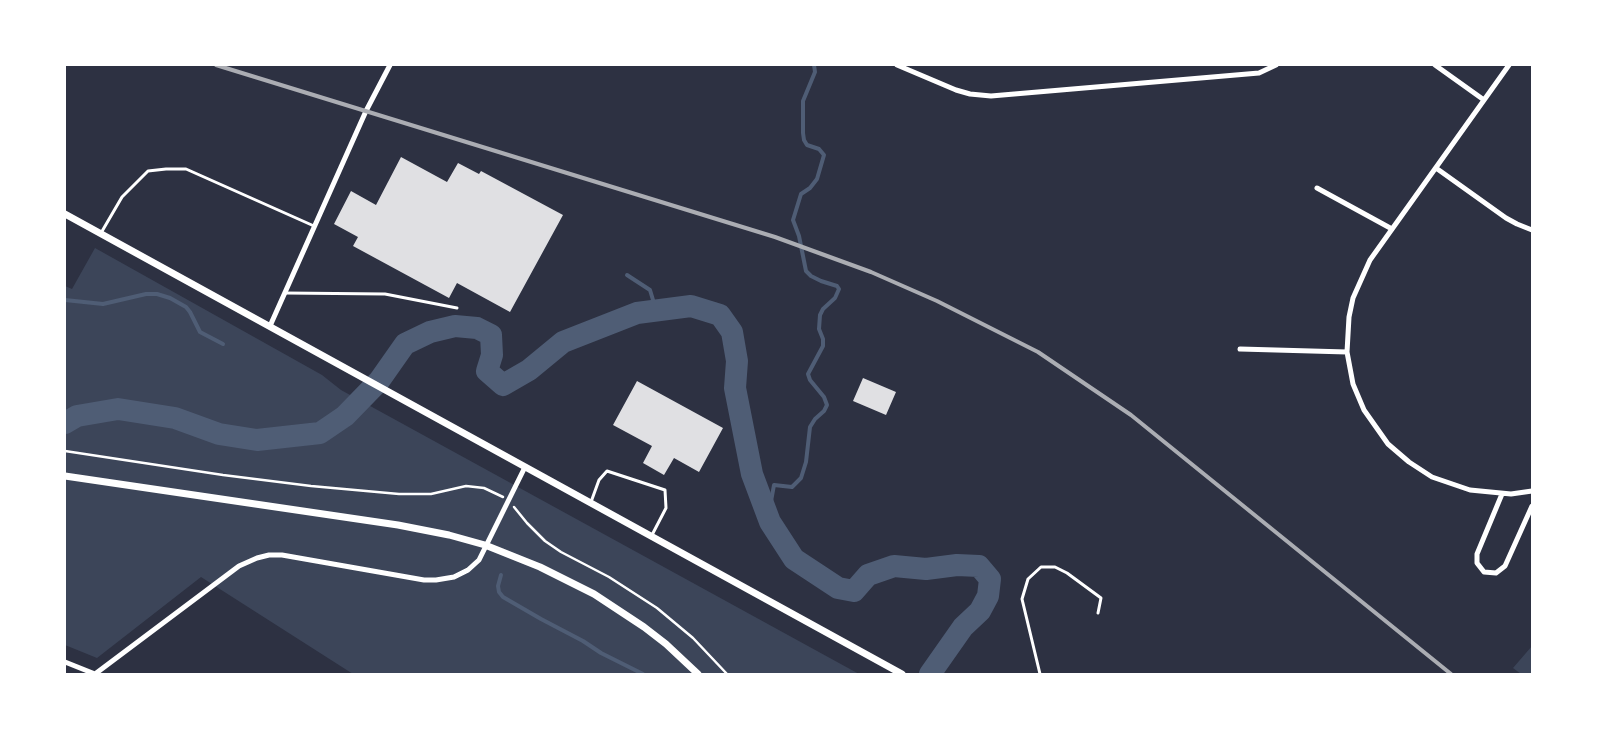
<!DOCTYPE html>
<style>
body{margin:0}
#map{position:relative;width:1597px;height:739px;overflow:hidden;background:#2d3142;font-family:Poppins,sans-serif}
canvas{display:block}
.frame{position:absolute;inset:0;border:66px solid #fff;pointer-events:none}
</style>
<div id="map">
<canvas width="1597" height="739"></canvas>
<div class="frame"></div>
</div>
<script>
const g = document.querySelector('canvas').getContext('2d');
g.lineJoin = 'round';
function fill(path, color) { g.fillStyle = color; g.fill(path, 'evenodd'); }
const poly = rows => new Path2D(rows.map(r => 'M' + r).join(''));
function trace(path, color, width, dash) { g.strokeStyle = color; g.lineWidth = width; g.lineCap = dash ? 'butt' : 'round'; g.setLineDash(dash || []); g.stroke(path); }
fill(poly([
 [95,248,322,375,341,390,859,674,353,674,201,577,97,658,65,645,65,286,72,289],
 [1532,646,1532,674,1521,674,1513,668]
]), '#3c4559');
trace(poly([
 [627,275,650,290,656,310],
 [65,300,103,304,146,294,157,294,170,298,186,307,190,312,200,332,223,344],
 [768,518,774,485,792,487,801,478,806,462,810,427,815,419,824,411,827,405,824,397,810,380,808,374,823,346,823,339,819,329,820,315,823,309,835,298,839,289,837,286,821,281,811,276,806,271,799,236,793,220,801,194,810,188,817,179,824,155,819,149,807,145,804,140,803,133,803,101,815,72,814,65],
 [501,575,498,586,499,592,503,597,541,619,583,641,601,653,643,674],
 [932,671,938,674]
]), '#4f5d75', 4);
trace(poly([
 [65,423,77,416,118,409,175,418,219,434,257,440,320,433,345,416,379,381,405,344,430,332,455,326,477,328,491,335,492,355,487,371,503,385,529,370,563,342,637,313,691,306,720,315,732,332,737,361,735,388,752,474,770,522,794,559,838,588,854,591,868,575,894,566,926,569,957,565,979,566,990,579,988,596,980,611,963,627,930,674]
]), '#4f5d75', 22);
fill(poly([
 [401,157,447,182,458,163,479,174,481,171,563,215,510,312,457,283,449,298,353,246,358,237,334,224,351,191,376,205],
 [863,378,896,392,886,415,853,401],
 [637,381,723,428,699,472,674,458,664,475,643,463,652,446,613,425]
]), '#e0e0e3');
trace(poly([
 [65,451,223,475,311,486,399,494,431,494,466,486,484,488,503,497],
 [514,507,527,523,545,541,561,552,609,577,657,608,693,638,727,674]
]), '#fff', 2.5);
trace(poly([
 [101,233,122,197,148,171,166,169,186,169,314,226],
 [285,293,385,294,457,308],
 [591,502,599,480,607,471,665,490,666,508,652,535],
 [1040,674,1022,599,1028,579,1041,567,1055,567,1067,573,1101,598,1098,613]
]), '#fff', 3);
trace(poly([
 [897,65,956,90,970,94,991,96,1259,73,1276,65],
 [1435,65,1484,100],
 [1509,65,1370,260,1353,298,1349,317,1347,352,1353,384,1364,410,1388,444,1409,462,1432,477,1470,490,1511,494,1532,491],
 [1436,168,1506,218,1517,224,1532,230],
 [1317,188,1392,229],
 [270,326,366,111,390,65],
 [1240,349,1347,352],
 [1502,494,1477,554,1477,563,1484,572,1496,573,1505,566,1532,506],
 [65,662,95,674],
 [95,674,239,566,257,558,269,555,282,555,424,580,436,580,454,577,468,570,479,560,525,467]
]), '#fff', 5);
trace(poly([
 [65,214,902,674],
 [65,476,398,525,449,535,485,545,540,567,594,594,644,627,666,644,698,674]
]), '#fff', 7);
trace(poly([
 [216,65,775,237,871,272,937,301,1038,352,1131,415,1451,674]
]), '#abadb3', 4);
</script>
